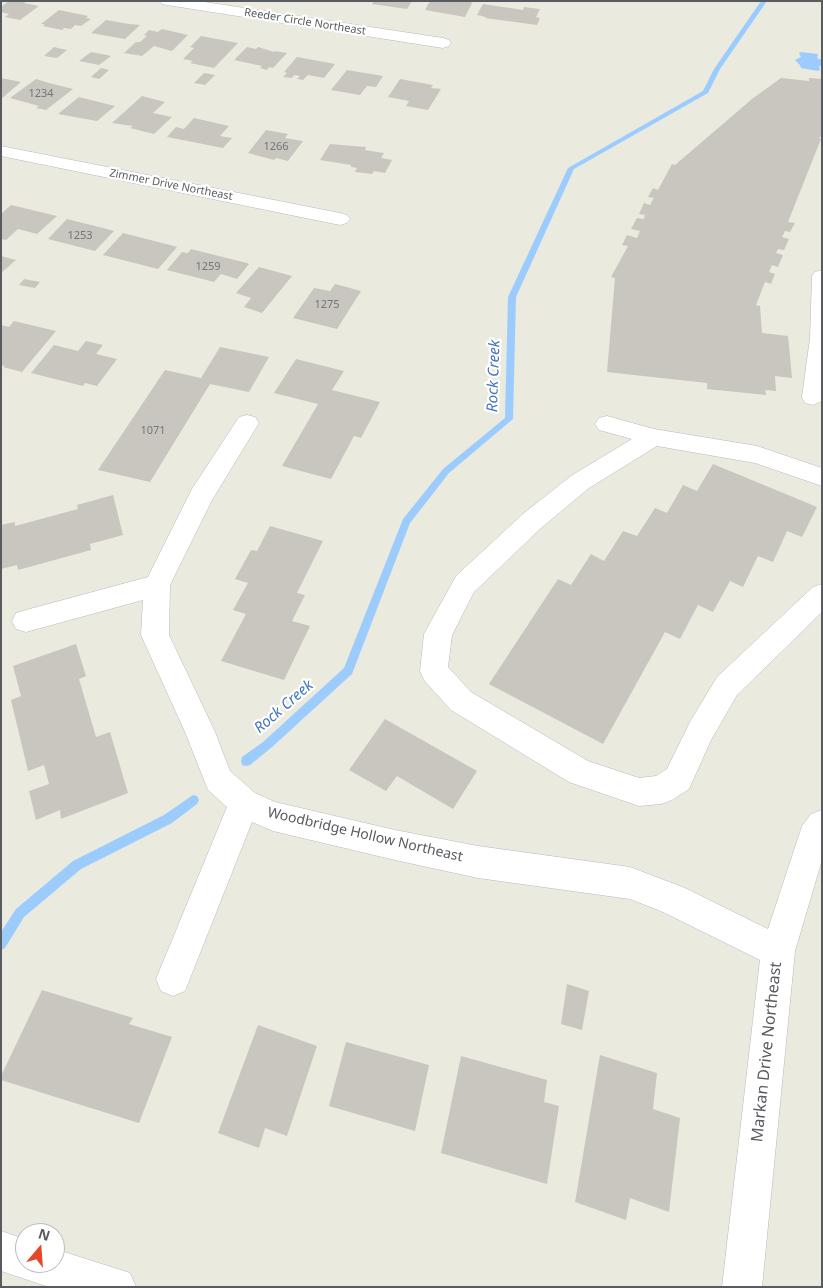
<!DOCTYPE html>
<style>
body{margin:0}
#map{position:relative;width:823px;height:1288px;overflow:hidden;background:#ebeadf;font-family:"Noto Sans",sans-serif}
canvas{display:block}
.frame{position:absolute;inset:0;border:2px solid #585b60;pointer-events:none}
.north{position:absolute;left:15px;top:1223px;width:50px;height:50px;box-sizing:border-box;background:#fff;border:1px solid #bcbdbf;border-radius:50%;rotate:18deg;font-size:14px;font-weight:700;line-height:20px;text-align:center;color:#585b60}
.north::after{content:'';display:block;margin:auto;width:18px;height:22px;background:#e74729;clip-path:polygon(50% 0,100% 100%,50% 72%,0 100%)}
</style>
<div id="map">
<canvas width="823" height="1288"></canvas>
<div class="frame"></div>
<div class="north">N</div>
</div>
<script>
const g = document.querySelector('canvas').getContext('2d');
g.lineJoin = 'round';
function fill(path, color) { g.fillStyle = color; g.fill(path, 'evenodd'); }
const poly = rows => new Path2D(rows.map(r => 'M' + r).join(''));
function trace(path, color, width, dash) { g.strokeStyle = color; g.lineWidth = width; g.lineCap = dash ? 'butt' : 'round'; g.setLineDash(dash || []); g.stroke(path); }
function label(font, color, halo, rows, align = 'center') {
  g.font = font + ' "Noto Sans",sans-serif'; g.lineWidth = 4.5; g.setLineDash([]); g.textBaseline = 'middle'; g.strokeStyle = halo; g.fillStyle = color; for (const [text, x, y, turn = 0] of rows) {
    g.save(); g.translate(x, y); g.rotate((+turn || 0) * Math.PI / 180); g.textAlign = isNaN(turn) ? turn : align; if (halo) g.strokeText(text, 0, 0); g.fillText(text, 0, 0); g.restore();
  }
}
fill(poly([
 [801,52,818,54,817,58,822,60,822,66,819,66,820,70,818,71,801,68,800,65,795,60,801,57,799,53]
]), '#9cccfe');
fill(poly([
 [761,1,767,1,720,69,708,93,574,169,516,297,513,419,449,473,410,523,352,674,271,748,250,765,246,766,242,765,241,761,242,757,263,742,344,668,403,519,443,469,505,418,508,297,568,168,703,91,714,69,761,1],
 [193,795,197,796,199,800,197,804,172,823,81,869,24,917,5,948,1,950,1,932,16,909,73,861,164,815,193,795]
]), '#9cccfe');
fill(poly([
 [9,1,27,1,24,3,39,6,20,20,5,17,9,14,1,12,1,7],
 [374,1,412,1,407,9,372,4],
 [430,1,470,1,472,3,465,17,425,10],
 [483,4,523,10,524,7,540,9,536,17,540,18,537,25,485,18,486,17,477,15],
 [59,10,88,16,86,18,91,19,81,26,75,25,71,29,64,28,62,30,43,26,45,24,41,24],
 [106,20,129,24,140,25,125,39,91,33],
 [162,29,188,35,172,51,154,46,142,56,124,53,136,42,140,42,147,36,144,35,149,30,158,32],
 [201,36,238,43,214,68,190,63,193,61,183,59,194,48,190,47],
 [54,47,58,48,67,50,57,58,44,56],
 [247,47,256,49,258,47,274,52,275,51,287,53,273,68,269,67,267,70,260,68,262,66,234,60],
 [91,52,107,55,111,56,99,65,79,61],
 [297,57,335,64,324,78,308,75,303,80,297,79,300,76,294,75,292,78,283,77,287,73,284,72],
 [101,68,109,70,99,79,91,77],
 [347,70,383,76,376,87,367,86,360,95,331,90],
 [204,73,215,75,205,85,194,83],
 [1,78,21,82,1,99],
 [781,78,809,81,809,78,822,79,822,135,819,138,821,139,788,222,795,223,790,232,785,231,782,237,789,239,784,250,778,249,776,253,783,255,778,267,772,265,769,272,775,274,771,284,765,282,756,305,760,306,762,333,788,336,792,378,775,376,776,391,765,390,766,395,707,389,707,383,607,372,615,278,611,277,628,246,622,245,627,235,637,238,640,231,631,229,637,218,644,219,645,215,639,214,644,203,650,205,654,198,648,197,653,188,658,190,672,164,675,165,752,99],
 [36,79,49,83,73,89,46,110,36,108,39,106,10,98],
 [400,79,433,85,431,88,441,89,428,110,406,106,409,101,388,97],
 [142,96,165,102,153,113,172,117,154,134,130,128,133,126,112,123],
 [79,97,115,106,97,121,58,114],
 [194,118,229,126,220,136,232,138,223,148,167,137,176,127,184,129],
 [266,130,288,134,285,138,303,141,288,161,276,158,274,160,248,153],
 [330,144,366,147,365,150,384,153,381,158,392,160,385,173,374,171,372,174,355,172,357,168,351,167,351,165,320,160],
 [11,205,57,216,37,234,18,229,6,240,1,239,1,214],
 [67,219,107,229,114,231,95,251,48,239],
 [123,233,170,245,177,247,158,269,103,255],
 [191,249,247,263,249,264,237,279,221,274,214,282,167,270,182,252,188,253],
 [1,256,16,260,1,273],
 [259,267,292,276,262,313,244,307,251,298,236,293],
 [24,279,40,282,35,288,19,285],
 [335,284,361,291,337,329,293,318,314,288,330,291],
 [14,321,56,331,22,372,3,367,5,366,1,365,1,325,9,327],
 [86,341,103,345,96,354,117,359,97,386,85,383,83,386,31,373,54,345,78,351],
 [220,347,269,357,249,392,210,384,150,482,98,470,165,370,201,378],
 [296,359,344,371,332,390,380,402,361,438,354,436,331,479,282,466,318,404,274,393],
 [713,464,817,507,802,537,787,531,773,562,758,556,743,587,730,581,713,612,698,605,680,639,665,632,603,744,489,684,558,579,571,585,591,554,604,561,623,531,637,536,655,508,667,513,683,485,697,491],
 [113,495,123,535,90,544,91,550,18,570,17,565,1,569,1,525,15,522,15,526,78,509,77,505],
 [270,526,323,541,297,593,305,595,292,621,310,626,284,680,221,661,246,614,233,610,248,583,235,579,251,550,257,551],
 [76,644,86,676,79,679,96,737,110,732,128,793,61,819,60,810,36,820,29,791,49,784,44,765,28,771,11,700,21,696,13,666],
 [385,719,477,771,453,809,397,776,386,791,349,770],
 [567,984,589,991,582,1030,561,1024],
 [42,990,133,1018,129,1024,172,1037,139,1123,1,1080,1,1076],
 [258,1025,317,1046,287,1136,265,1128,259,1148,218,1133],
 [346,1042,429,1065,415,1131,329,1106],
 [600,1055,657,1073,653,1109,680,1118,669,1212,630,1198,626,1220,575,1202],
 [461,1056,547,1080,544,1102,559,1106,547,1184,441,1153]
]), '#c8c6be');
const street = poly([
 [160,1,198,1,443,38,449,40,451,43,449,46,443,48,167,5,162,4,160,1],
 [1,146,340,213,347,215,350,219,347,223,340,225,1,156,1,146],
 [822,270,822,401,813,405,805,403,802,397,810,338,812,276,815,272,822,270],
 [247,415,255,417,259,423,212,500,170,585,169,635,215,732,230,771,255,793,275,802,395,830,478,846,630,867,685,888,768,929,802,826,811,814,822,810,822,860,795,951,762,1287,722,1287,760,960,663,912,630,899,478,878,395,860,273,831,252,822,185,991,173,996,161,991,156,979,227,807,208,790,185,732,141,635,143,600,26,632,16,629,12,621,16,613,26,610,148,577,192,489,239,417,247,415],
 [607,416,654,429,757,446,822,468,822,486,755,463,657,446,589,488,541,528,474,592,452,635,448,667,471,692,588,761,639,778,656,776,667,769,690,722,717,677,813,587,822,584,822,612,737,695,711,740,689,789,672,800,661,804,639,806,569,782,451,710,424,680,420,671,424,634,456,576,523,514,571,476,632,439,599,430,595,424,599,418,607,416],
 [1,1231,25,1239,25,1263,55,1263,55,1249,130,1273,136,1287,49,1287,1,1271,1,1231]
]);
trace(street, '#b7b9be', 1);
fill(street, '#fff');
label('11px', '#585b60', '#fff', [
 ["Reeder Circle Northeast",305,22,9],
 ["Zimmer Drive Northeast",171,185,11]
]);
label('11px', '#747678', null, [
 ["1234",41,94],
 ["1266",276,147],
 ["1253",80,236],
 ["1259",208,267],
 ["1275",327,305],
 ["1071",153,431]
]);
label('14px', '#585b60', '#fff', [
 ["Woodbridge Hollow Northeast",365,835,13]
]);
label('italic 15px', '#4074c1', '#fff', [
 ["Rock Creek",494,376,-88],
 ["Rock Creek",284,707,-41]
]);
label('16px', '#585b60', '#fff', [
 ["Markan Drive Northeast",767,1052,-84]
]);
</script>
